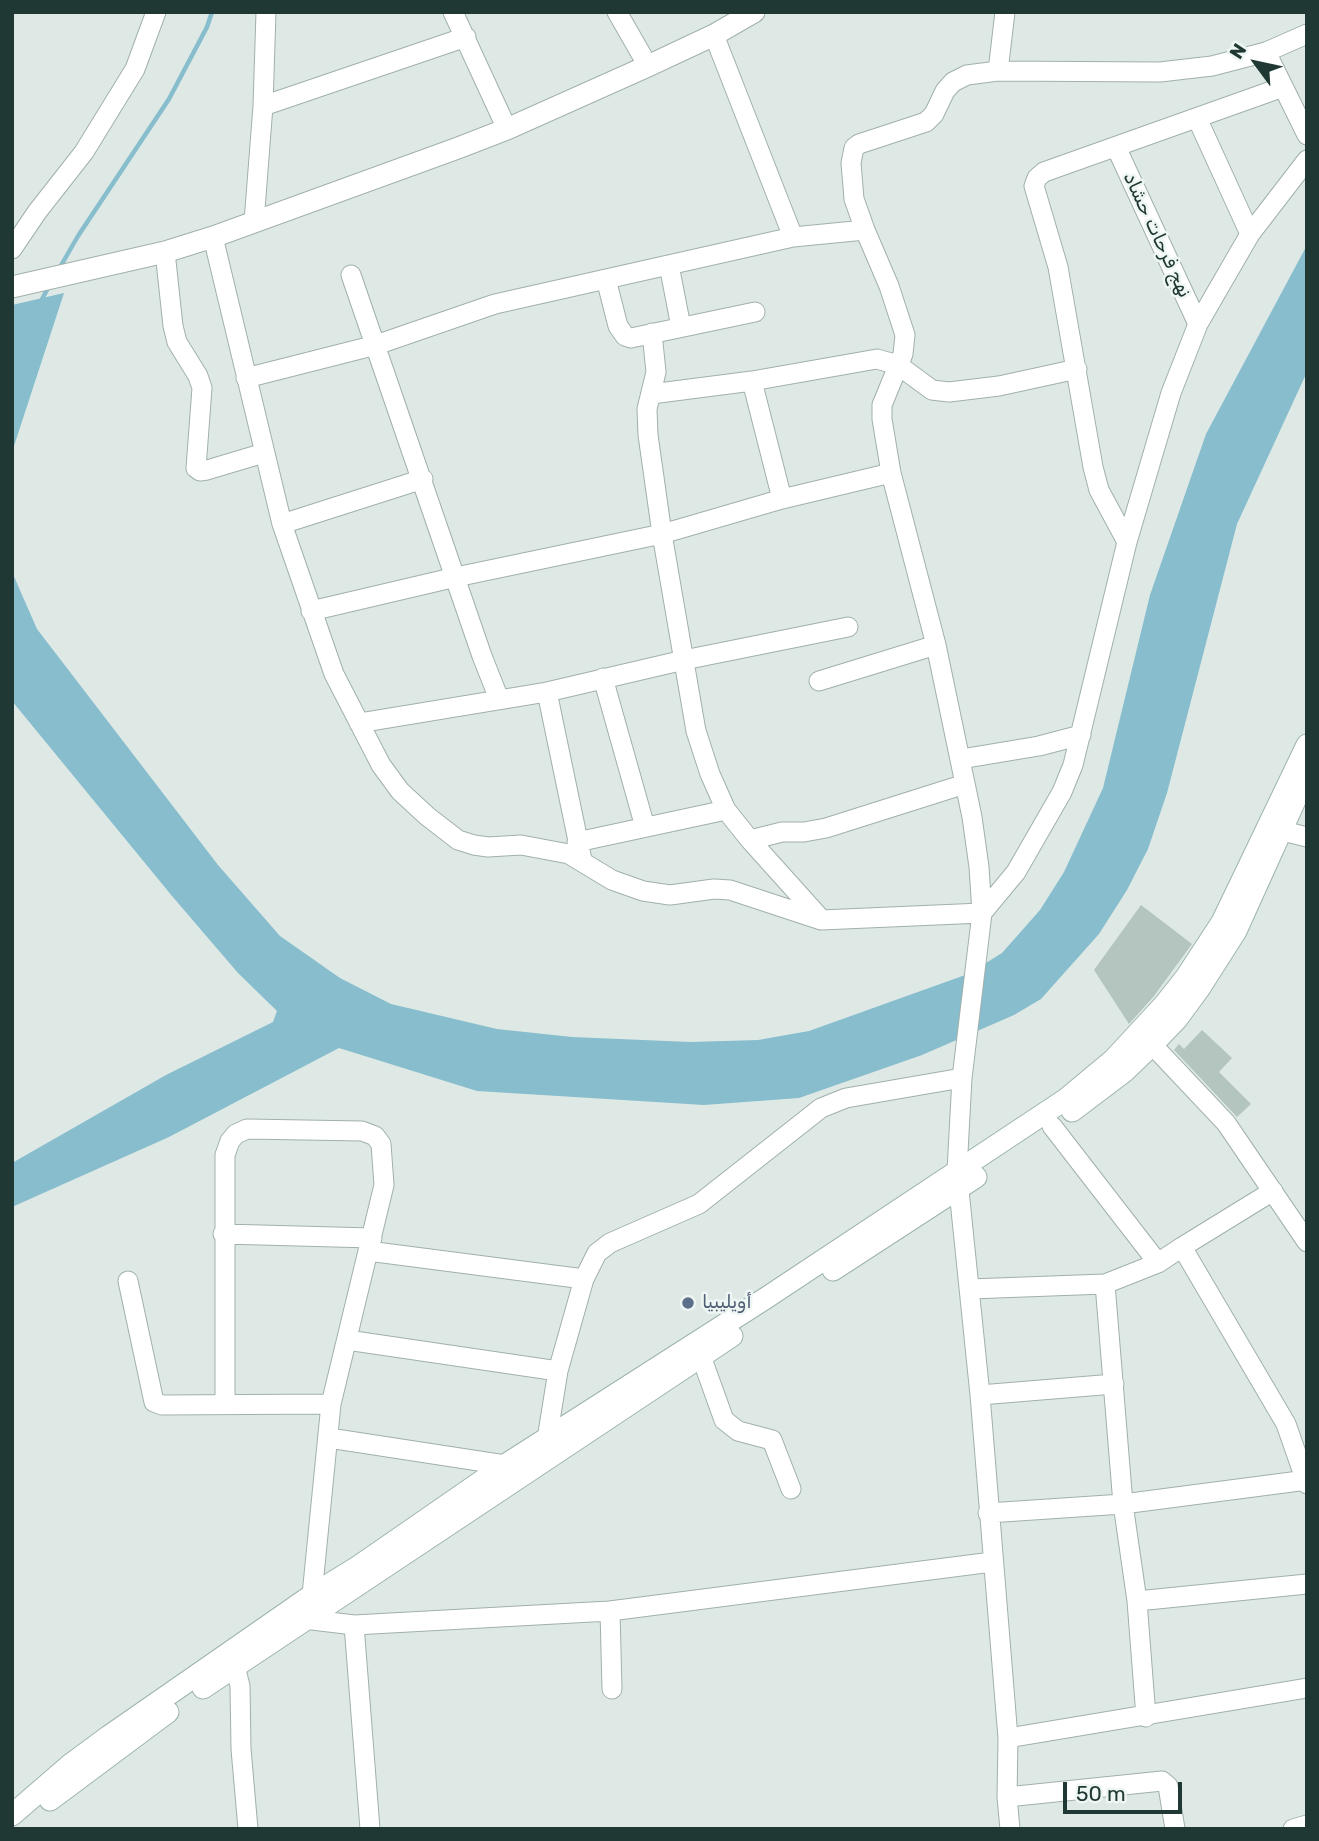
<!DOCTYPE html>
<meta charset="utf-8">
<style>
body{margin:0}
#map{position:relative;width:1319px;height:1841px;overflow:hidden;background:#dee9e5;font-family:Rubik,sans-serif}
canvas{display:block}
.frame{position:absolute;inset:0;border:14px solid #203833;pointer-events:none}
.north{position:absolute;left:1221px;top:28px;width:70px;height:70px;-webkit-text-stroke:5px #eef6f3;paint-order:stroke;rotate:303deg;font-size:19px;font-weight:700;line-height:28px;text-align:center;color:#203833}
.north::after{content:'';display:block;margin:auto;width:24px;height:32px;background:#203833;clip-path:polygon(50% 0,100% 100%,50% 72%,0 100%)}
.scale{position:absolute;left:1063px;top:1782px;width:119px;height:32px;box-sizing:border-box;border:4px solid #203833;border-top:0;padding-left:9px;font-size:21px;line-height:24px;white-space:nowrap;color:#203833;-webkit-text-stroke:5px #eef6f3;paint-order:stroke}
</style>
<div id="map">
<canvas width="1319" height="1841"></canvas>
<div class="frame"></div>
<div class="north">N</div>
<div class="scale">50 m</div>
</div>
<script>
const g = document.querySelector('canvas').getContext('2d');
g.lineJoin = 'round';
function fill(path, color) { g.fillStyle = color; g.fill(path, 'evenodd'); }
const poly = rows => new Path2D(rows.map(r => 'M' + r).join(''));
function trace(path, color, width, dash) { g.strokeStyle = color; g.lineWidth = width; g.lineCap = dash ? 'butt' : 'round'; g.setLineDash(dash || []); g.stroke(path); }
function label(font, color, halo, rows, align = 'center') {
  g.font = font + ' Rubik,"Noto Sans Arabic",sans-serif'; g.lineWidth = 5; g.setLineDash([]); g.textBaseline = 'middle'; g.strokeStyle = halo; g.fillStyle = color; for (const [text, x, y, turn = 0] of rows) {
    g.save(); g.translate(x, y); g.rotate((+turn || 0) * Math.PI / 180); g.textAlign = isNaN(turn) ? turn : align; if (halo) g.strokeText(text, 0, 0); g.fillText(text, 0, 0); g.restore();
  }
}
fill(poly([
 [1307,245,1307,372,1237,524,1167,793,1148,849,1127,890,1099,934,1041,999,1014,1015,922,1055,799,1098,704,1105,477,1091,339,1048,169,1137,12,1207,12,1163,166,1075,273,1022,277,1011,238,973,172,896,12,701,12,572,37,629,218,865,280,936,340,978,391,1004,497,1029,572,1037,690,1042,758,1040,809,1031,968,974,1002,953,1040,910,1064,872,1103,788,1150,595,1206,434],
 [64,293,13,449,12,451,12,305]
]), '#87bdcd');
trace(poly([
 [59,269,78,236,169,99,207,27,212,12],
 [40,303,49,286]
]), '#87bdcd', 4.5);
fill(poly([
 [1141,905,1192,944,1154,996,1129,1024,1094,970],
 [1202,1030,1232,1058,1219,1072,1251,1104,1237,1117,1174,1050,1179,1044,1184,1049]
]), '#b4c4be');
const minor = poly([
 [453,12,507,129],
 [617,12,648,66],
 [714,35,793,237,865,230,889,286,905,335,903,354,882,405,882,419,891,473,936,645,972,817,979,867,982,913,962,1078,957,1171,980,1395,1008,1738,1007,1797,1010,1829],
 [1266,52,1307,135],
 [998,71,1005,12],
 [263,106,466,37],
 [1197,118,1250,234],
 [1116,147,1198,324],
 [254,222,263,106,266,12],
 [865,230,854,199,851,163,854,148,859,144,926,122,934,114,945,91,953,82,967,75,998,71,1160,72,1212,66,1266,52,1307,34],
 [213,237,282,524,334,674,381,765,400,791,427,816,458,840,474,845,488,847,521,845,569,854,612,880,643,891,670,895,714,889,730,890,821,920,982,913,1016,872,1062,792,1073,765,1127,542,1171,393,1198,324,1250,234,1307,160],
 [12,249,37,212,84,152,135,69,156,12],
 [165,252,173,326,177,342,198,376,202,388,196,468,200,471,207,470,264,453],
 [669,265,681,327],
 [351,275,482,656,499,699],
 [606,279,618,326,625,336,631,338,755,312],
 [652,333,656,372,647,409,648,435,662,534,696,731,710,774,726,810,750,840,821,919],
 [246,378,376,345,495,304,793,237],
 [752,381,782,499],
 [651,394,752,381,877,359,898,365,932,390,949,392,999,386,1077,369],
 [282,524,423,479],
 [1127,542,1099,490,1093,467,1058,267,1034,186,1037,178,1044,172,1283,87],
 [311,611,456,577,662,534,782,499,891,473],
 [603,678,645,827],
 [819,681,936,645],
 [547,692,582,860],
 [359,723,547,692,684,660,848,627],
 [961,759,1039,746,1081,735],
 [1267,827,1307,837],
 [750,840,782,832,804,832,826,828,965,784],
 [577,842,726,810],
 [1143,1035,1226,1123,1307,1242],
 [1052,1126,1158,1263],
 [223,1234,372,1238],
 [1182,1247,1273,1191],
 [368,1251,584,1279],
 [128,1281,154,1402,162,1405,331,1404],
 [1105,1284,1123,1504,1137,1601,1146,1717],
 [970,1289,1105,1284,1158,1263,1182,1247,1286,1424,1307,1484],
 [347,1340,558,1371],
 [701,1356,724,1420,738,1431,772,1440,791,1489],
 [980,1395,1114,1384],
 [225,1404,225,1155,230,1141,236,1134,247,1129,362,1131,375,1136,381,1144,384,1185,331,1404,312,1595],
 [329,1438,505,1465],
 [547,1439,558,1371,584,1279,597,1253,610,1243,699,1204,821,1108,846,1098,962,1078],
 [988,1513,1123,1504,1307,1480],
 [1137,1601,1307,1584],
 [610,1611,612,1689],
 [304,1619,354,1625,610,1611,992,1562],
 [354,1625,370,1829],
 [235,1666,240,1686,241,1749,248,1829],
 [1008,1738,1307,1688],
 [1007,1797,1162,1781,1168,1786,1175,1829],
 [1293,1829,1307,1825]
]);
const tertiary = poly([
 [12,287,165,252,213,237,458,148,507,129,648,66,714,35,754,12]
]);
const secondary = poly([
 [1072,1111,1125,1071,1152,1045,1177,1019,1199,989,1236,931,1303,783],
 [833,1270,976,1177],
 [203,1688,732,1336],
 [50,1800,168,1712],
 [12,1815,71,1764,109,1736,312,1595,359,1566,505,1465,766,1298,1066,1099,1114,1059,1164,1005,1186,977,1222,922,1307,745]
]);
trace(minor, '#a1b0ac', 21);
trace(tertiary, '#a1b0ac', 23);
trace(secondary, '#9eb4ae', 23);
trace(minor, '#fff', 19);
trace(tertiary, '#fff', 21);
trace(secondary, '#fff', 21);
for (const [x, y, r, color] of [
 [688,1303,7,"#5c6f8a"]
]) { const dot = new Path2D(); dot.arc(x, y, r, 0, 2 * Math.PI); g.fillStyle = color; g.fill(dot); trace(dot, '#eef6f3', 2.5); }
label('19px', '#203833', '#eef6f3', [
 ["نهج فرحات حشاد",1157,235,65]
]);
label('19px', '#4e5e75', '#eef6f3', [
 ["أويليبيا",702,1303]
], 'left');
</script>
